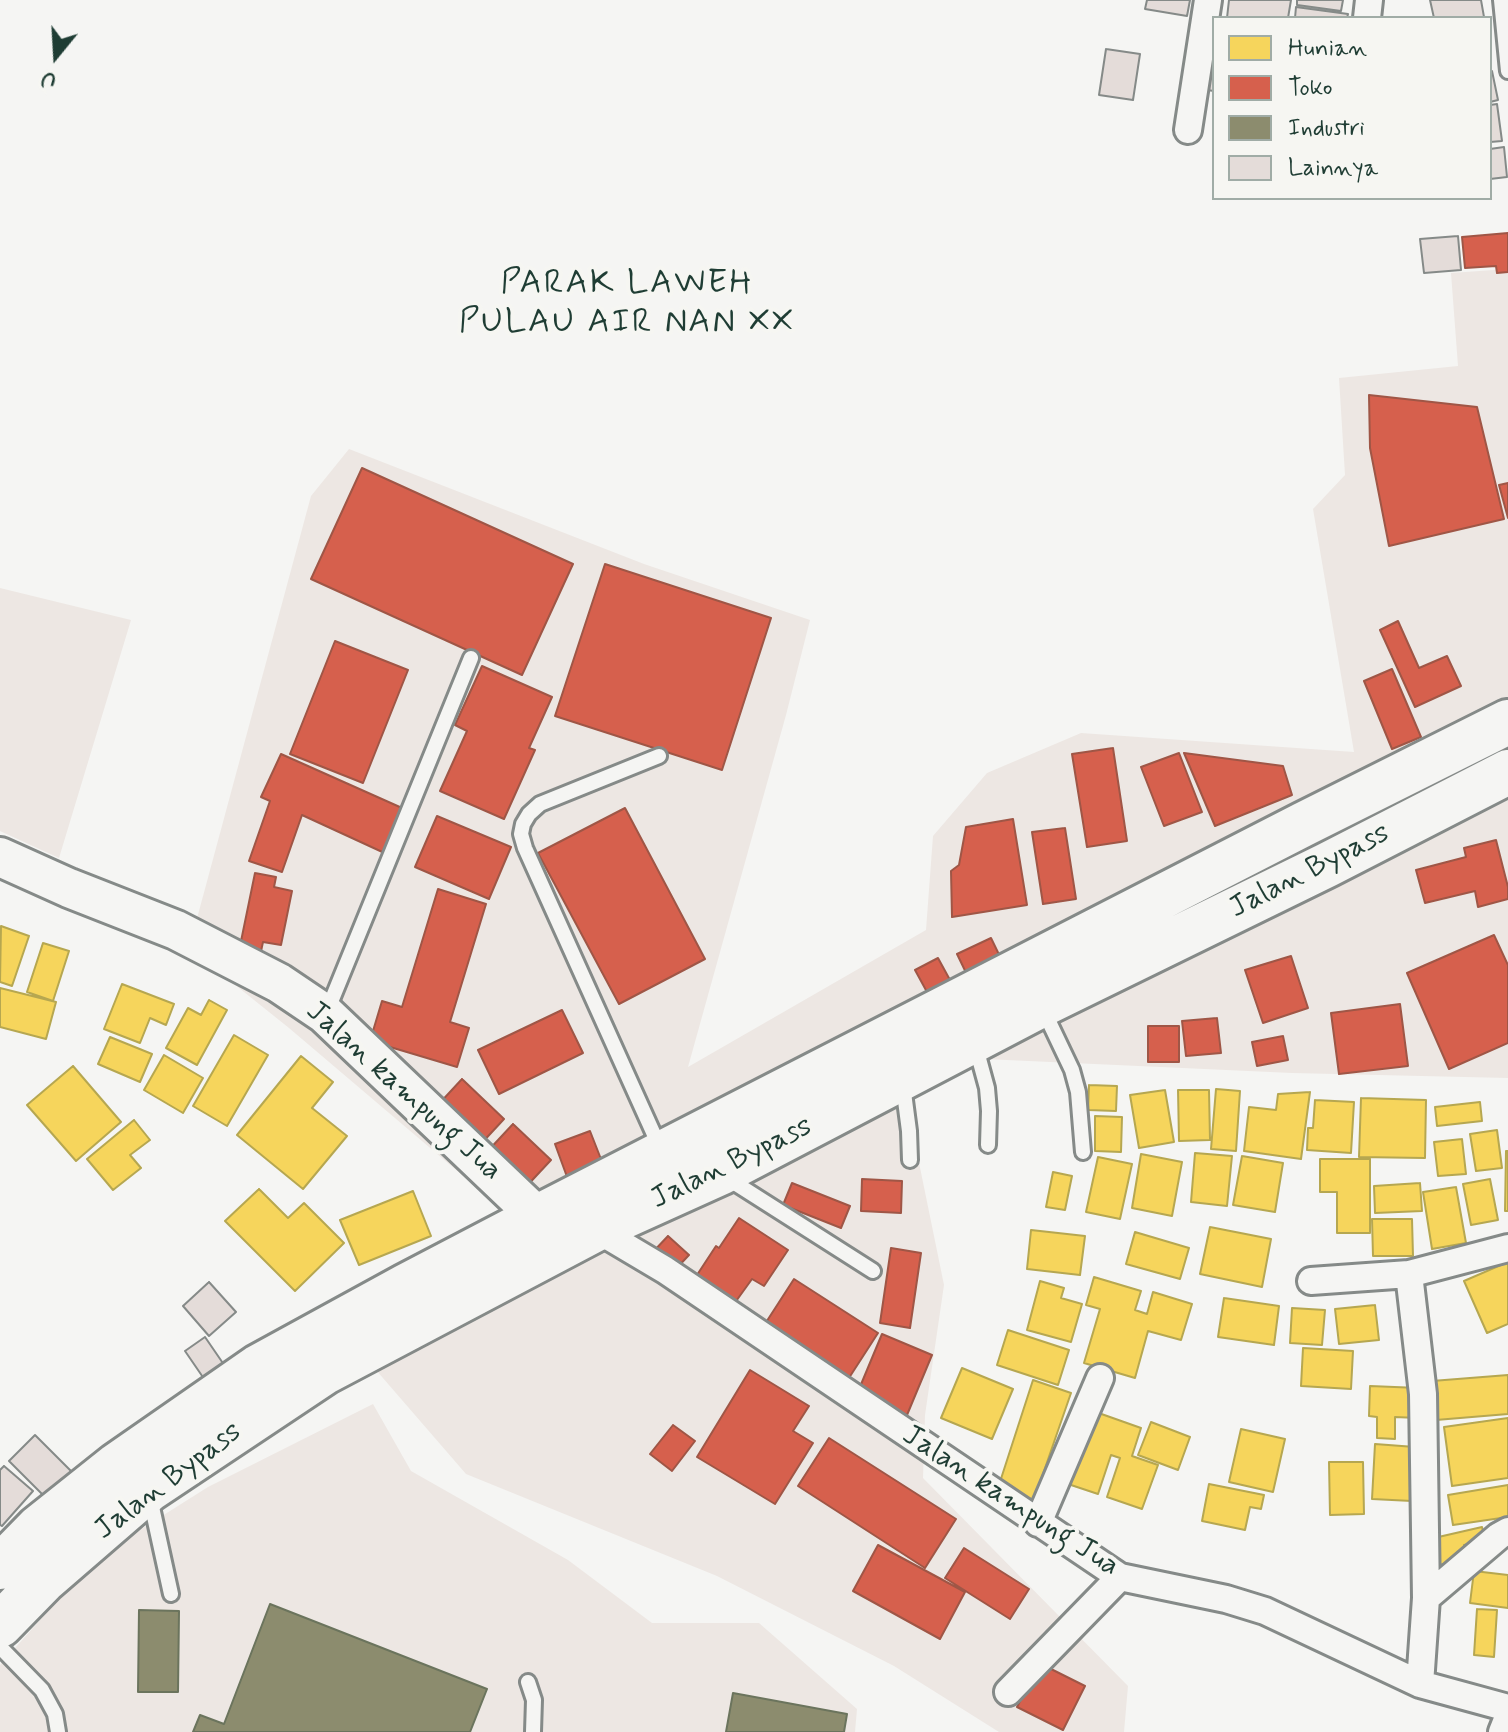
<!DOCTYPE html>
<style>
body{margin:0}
#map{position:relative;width:1508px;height:1732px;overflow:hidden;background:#f5f5f3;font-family:Mynerve,sans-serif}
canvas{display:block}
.legend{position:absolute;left:1212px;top:16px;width:280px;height:184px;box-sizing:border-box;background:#f6f6f2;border:2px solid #a0aca6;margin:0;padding:10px 14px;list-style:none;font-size:24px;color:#1f3d34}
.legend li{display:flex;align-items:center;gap:16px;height:40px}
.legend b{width:40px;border:2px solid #a0aca6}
.north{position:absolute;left:16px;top:16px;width:80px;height:80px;-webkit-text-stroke:6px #f6f6f2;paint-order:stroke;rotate:198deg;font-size:22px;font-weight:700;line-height:32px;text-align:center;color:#1f3d34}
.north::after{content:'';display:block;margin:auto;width:28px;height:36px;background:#1f3d34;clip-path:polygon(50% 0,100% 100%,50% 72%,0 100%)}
</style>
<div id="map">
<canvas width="1508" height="1732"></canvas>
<ul class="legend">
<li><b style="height:22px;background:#f6d55c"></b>Hunian</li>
<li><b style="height:22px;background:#d6604d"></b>Toko</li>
<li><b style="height:22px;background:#8c8c6e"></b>Industri</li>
<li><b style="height:22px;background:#e4dcd9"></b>Lainnya</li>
</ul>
<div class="north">U</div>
</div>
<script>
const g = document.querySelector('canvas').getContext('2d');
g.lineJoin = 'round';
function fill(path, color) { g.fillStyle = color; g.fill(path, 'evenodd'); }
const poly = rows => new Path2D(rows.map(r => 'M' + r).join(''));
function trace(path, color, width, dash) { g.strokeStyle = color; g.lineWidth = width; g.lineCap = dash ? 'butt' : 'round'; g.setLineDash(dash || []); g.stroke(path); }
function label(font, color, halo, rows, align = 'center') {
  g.font = font + ' Mynerve,sans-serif'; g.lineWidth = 8; g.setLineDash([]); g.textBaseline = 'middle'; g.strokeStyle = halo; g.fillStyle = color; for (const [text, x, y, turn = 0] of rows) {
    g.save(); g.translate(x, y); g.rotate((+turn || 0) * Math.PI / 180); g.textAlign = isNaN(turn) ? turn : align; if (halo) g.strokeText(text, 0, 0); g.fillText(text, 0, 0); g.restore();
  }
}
fill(poly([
 [1508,269,1508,1078,1292,1073,897,1055,944,1285,925,1415,923,1478,1128,1686,1124,1732,999,1732,894,1666,717,1576,466,1474,331,1318,391,1282,502,1209,289,1028,189,948,311,496,349,449,644,564,810,620,786,715,688,1067,926,930,933,836,987,773,1081,733,1354,752,1313,509,1345,475,1339,378,1458,366,1451,273],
 [0,588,131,620,59,858,0,831],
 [373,1404,411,1471,568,1560,652,1623,759,1623,857,1709,855,1732,0,1732,0,1665,94,1559,208,1487]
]), '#ede7e3');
const homes = poly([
 [1,926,29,936,12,986,0,982,1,926],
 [43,943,69,951,53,1001,27,992,43,943],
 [122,984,174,1004,166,1025,150,1018,140,1043,104,1029,122,984],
 [0,988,56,1002,46,1039,0,1027,0,988],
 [209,1000,227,1010,197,1065,166,1048,188,1008,201,1015,209,1000],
 [234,1035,268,1055,227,1126,193,1106,234,1035],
 [110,1037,152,1054,140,1082,98,1064,110,1037],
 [164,1055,203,1078,183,1113,144,1090,164,1055],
 [301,1056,333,1082,312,1108,347,1136,303,1189,237,1135,301,1056],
 [73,1066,121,1122,76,1161,27,1105,73,1066],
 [1089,1085,1117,1086,1116,1111,1088,1110,1089,1085],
 [1216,1089,1240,1091,1236,1151,1211,1149,1216,1089],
 [1165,1090,1174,1142,1139,1148,1130,1095,1165,1090],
 [1178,1090,1209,1090,1210,1140,1179,1141,1178,1090],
 [1310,1092,1301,1159,1244,1151,1249,1107,1276,1110,1278,1094,1310,1092],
 [1361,1098,1426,1100,1425,1158,1359,1157,1361,1098],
 [1315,1100,1354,1102,1351,1153,1307,1150,1308,1128,1313,1128,1315,1100],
 [1480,1102,1482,1121,1437,1126,1435,1107,1480,1102],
 [1095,1116,1122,1117,1121,1152,1095,1151,1095,1116],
 [134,1120,150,1140,130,1155,141,1168,113,1190,87,1159,134,1120],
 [1497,1130,1502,1168,1476,1171,1470,1134,1497,1130],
 [1462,1139,1466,1174,1438,1176,1434,1142,1462,1139],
 [1506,1151,1508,1151,1508,1211,1505,1211,1506,1151],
 [1195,1153,1232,1156,1227,1206,1191,1202,1195,1153],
 [1141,1154,1182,1162,1172,1216,1132,1208,1141,1154],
 [1242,1156,1283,1163,1275,1212,1233,1205,1242,1156],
 [1098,1157,1132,1164,1120,1219,1086,1212,1098,1157],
 [1320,1159,1370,1159,1370,1233,1337,1233,1337,1192,1320,1192,1320,1159],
 [1053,1172,1072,1176,1065,1210,1046,1207,1053,1172],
 [1490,1179,1498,1220,1471,1225,1463,1184,1490,1179],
 [1420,1183,1422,1211,1375,1213,1374,1186,1420,1183],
 [1456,1187,1466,1243,1432,1249,1423,1192,1456,1187],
 [259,1189,288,1218,304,1203,344,1243,295,1291,225,1221,259,1189],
 [413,1191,431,1236,359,1265,340,1220,413,1191],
 [1372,1219,1412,1219,1413,1256,1373,1256,1372,1219],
 [1210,1227,1271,1239,1262,1287,1200,1274,1210,1227],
 [1031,1230,1085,1236,1080,1275,1027,1269,1031,1230],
 [1135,1232,1189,1248,1180,1279,1126,1264,1135,1232],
 [1508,1262,1508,1324,1487,1333,1464,1281,1508,1262],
 [1094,1277,1141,1291,1135,1310,1147,1314,1153,1292,1192,1304,1181,1340,1148,1331,1135,1378,1084,1363,1100,1309,1086,1305,1094,1277],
 [1040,1281,1064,1288,1061,1298,1082,1304,1071,1342,1027,1330,1040,1281],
 [1224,1298,1279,1306,1274,1345,1218,1337,1224,1298],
 [1375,1305,1379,1340,1339,1344,1335,1309,1375,1305],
 [1292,1308,1325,1310,1322,1345,1290,1343,1292,1308],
 [1008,1330,1069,1350,1058,1385,997,1365,1008,1330],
 [1303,1348,1353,1351,1351,1389,1301,1386,1303,1348],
 [962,1368,1013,1389,992,1439,941,1418,962,1368],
 [1508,1375,1508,1414,1436,1420,1432,1381,1508,1375],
 [1033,1380,1071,1393,1034,1500,998,1488,1033,1380],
 [1370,1386,1419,1388,1418,1418,1395,1417,1395,1439,1377,1438,1377,1417,1369,1416,1370,1386],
 [1093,1411,1141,1428,1132,1456,1158,1465,1142,1509,1107,1497,1120,1458,1111,1455,1098,1494,1065,1483,1093,1411],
 [1508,1418,1508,1478,1452,1486,1444,1427,1508,1418],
 [1151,1422,1190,1437,1178,1470,1138,1455,1151,1422],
 [1241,1429,1285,1439,1273,1492,1229,1482,1241,1429],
 [1375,1444,1415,1447,1412,1501,1372,1499,1375,1444],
 [1329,1462,1363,1462,1364,1514,1330,1515,1329,1462],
 [1209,1484,1264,1495,1261,1509,1250,1507,1245,1530,1202,1521,1209,1484],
 [1508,1485,1508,1517,1453,1525,1448,1495,1508,1485],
 [1482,1527,1485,1540,1464,1545,1467,1559,1440,1565,1434,1538,1482,1527],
 [1474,1571,1508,1575,1508,1608,1470,1603,1474,1571],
 [1477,1609,1497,1610,1494,1657,1474,1655,1477,1609]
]);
fill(homes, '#f6d55c');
trace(homes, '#b6a750', 2);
const shops = poly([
 [1508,233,1508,272,1497,273,1496,266,1465,268,1462,237,1508,233],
 [1369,395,1477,407,1504,519,1389,546,1370,448,1369,395],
 [362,468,573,564,522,675,311,579,362,468],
 [1508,483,1508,518,1499,485,1508,483],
 [605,564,771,618,722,770,555,716,605,564],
 [1398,621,1419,668,1447,656,1461,686,1415,707,1380,630,1398,621],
 [335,641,408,670,363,783,290,754,335,641],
 [482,666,552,697,529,748,535,750,504,819,440,791,467,731,455,725,482,666],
 [1392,669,1421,737,1392,749,1364,681,1392,669],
 [1113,748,1127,841,1087,847,1072,754,1113,748],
 [1179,753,1202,812,1164,826,1141,767,1179,753],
 [1184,753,1283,766,1292,795,1215,826,1184,753],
 [281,754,411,812,391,856,302,815,282,872,249,861,270,801,261,797,281,754],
 [625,808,705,959,619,1004,538,853,625,808],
 [437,816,511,847,489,899,415,867,437,816],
 [1013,819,1027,905,952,917,951,871,959,865,966,827,1013,819],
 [1065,828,1076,899,1043,904,1032,832,1065,828],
 [1496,840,1508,887,1508,899,1478,907,1475,891,1425,903,1416,870,1466,857,1464,848,1496,840],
 [255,873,276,877,274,887,292,891,281,945,263,942,260,956,239,951,255,873],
 [438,889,486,904,450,1022,469,1028,457,1067,370,1041,382,1001,402,1007,438,889],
 [1494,935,1508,965,1508,1043,1449,1069,1407,973,1494,935],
 [991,938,1006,969,972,985,957,954,991,938],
 [1291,956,1308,1008,1263,1023,1245,970,1291,956],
 [938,958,956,991,933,1003,915,970,938,958],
 [1400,1004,1408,1066,1339,1074,1331,1013,1400,1004],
 [562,1010,583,1053,499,1094,478,1050,562,1010],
 [1217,1018,1221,1053,1186,1056,1182,1021,1217,1018],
 [1148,1026,1179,1026,1179,1062,1148,1062,1148,1026],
 [1283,1036,1288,1060,1257,1066,1252,1042,1283,1036],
 [462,1079,504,1119,479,1146,437,1106,462,1079],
 [513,1124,551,1160,523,1190,485,1154,513,1124],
 [590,1131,606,1172,570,1185,555,1144,590,1131],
 [862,1179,902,1181,901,1213,861,1211,862,1179],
 [792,1183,850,1206,841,1228,783,1205,792,1183],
 [739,1218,788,1250,764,1286,752,1279,734,1304,695,1278,716,1246,719,1248,739,1218],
 [668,1236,689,1255,673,1272,652,1253,668,1236],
 [891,1248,921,1253,910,1328,880,1323,891,1248],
 [794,1279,878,1333,847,1381,763,1327,794,1279],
 [882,1334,932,1355,907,1415,857,1394,882,1334],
 [750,1370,809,1406,793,1431,813,1443,775,1504,697,1457,750,1370],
 [673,1425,695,1441,672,1471,650,1454,673,1425],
 [829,1438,956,1519,925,1568,798,1486,829,1438],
 [878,1545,965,1592,940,1639,853,1591,878,1545],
 [964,1548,1029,1589,1010,1619,945,1578,964,1548],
 [1039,1663,1085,1686,1063,1730,1017,1707,1039,1663]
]);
fill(shops, '#d6604d');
trace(shops, '#9f5646', 2);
const industry = poly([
 [270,1604,487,1689,470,1732,193,1732,200,1715,224,1724,270,1604],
 [139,1610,179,1611,178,1692,138,1692,139,1610],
 [733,1693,847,1714,844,1732,726,1732,733,1693]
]);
fill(industry, '#8c8c6e');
trace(industry, '#6b745d', 2);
const building = poly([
 [1147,0,1190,0,1187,16,1145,9,1147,0],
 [1229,0,1291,0,1288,18,1227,18,1229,0],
 [1297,0,1343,0,1341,11,1297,5,1297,0],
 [1430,0,1481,0,1484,17,1434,18,1430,0],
 [1296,7,1348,14,1347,18,1295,18,1296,7],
 [1106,49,1140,54,1133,100,1099,95,1106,49],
 [1212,56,1214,56,1214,91,1207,90,1212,56],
 [1490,71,1492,71,1498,100,1490,102,1490,71],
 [1497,104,1502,141,1490,142,1490,105,1497,104],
 [1504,147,1507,177,1490,179,1490,149,1504,147],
 [1458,236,1461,270,1424,273,1420,239,1458,236],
 [209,1282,236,1312,209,1336,183,1306,209,1282],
 [205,1337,229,1372,209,1386,185,1351,205,1337],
 [35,1435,74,1474,49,1501,9,1461,35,1435],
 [4,1466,33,1491,2,1526,0,1525,0,1470,4,1466]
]);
fill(building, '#e4dcd9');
trace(building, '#858a88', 2);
const lane = poly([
 [1501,0,1508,71],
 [659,756,540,804,529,814,523,824,521,834,525,848,661,1150],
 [1043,1009,1072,1070,1078,1092,1083,1152],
 [326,1014,471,658],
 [975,1044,987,1088,989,1111,988,1145],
 [903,1085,909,1131,910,1160],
 [727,1178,873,1271],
 [150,1498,171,1594],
 [0,1647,42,1690,55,1714,58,1732],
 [528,1682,534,1700,533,1732]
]);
const street = poly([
 [1367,18,1369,0],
 [1188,130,1208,0],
 [596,1229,665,1270,1120,1577,1226,1599,1265,1611,1420,1684,1508,1708],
 [1409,1274,1423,1394,1426,1598,1499,1536,1508,1531],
 [1311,1281,1409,1274,1508,1248],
 [1038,1523,1100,1378],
 [1420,1684,1426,1598],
 [1008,1692,1120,1577],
 [1502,1732,1508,1717]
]);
const secondary = poly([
 [0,857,69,888,176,930,279,983,325,1014,538,1217]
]);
const highway = poly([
 [0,1567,38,1528,117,1465,258,1367,406,1286,538,1217,1304,824,1508,722],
 [0,1625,44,1580,148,1490,325,1372,596,1229,720,1173,1041,1005,1327,865,1508,772]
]);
trace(lane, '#858a88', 20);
trace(street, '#858a88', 32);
trace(secondary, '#858a88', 44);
trace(highway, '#858a88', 50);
trace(lane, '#f5f5f3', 14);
trace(street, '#f5f5f3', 26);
trace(secondary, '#f5f5f3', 38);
trace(highway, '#f5f5f3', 44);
label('30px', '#1f3d34', '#f6f6f2', [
 ["Jalan Bypass",1310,872,-27],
 ["Jalan kampung Jua",403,1092,42],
 ["Jalan Bypass",732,1164,-26],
 ["Jalan Bypass",169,1482,-37],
 ["Jalan kampung Jua",1010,1502,33]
]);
g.letterSpacing = '2px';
label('34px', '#1f3d34', '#f6f6f2', [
 ["PARAK LAWEH",627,285],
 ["PULAU AIR NAN XX",627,324]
]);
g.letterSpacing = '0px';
</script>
